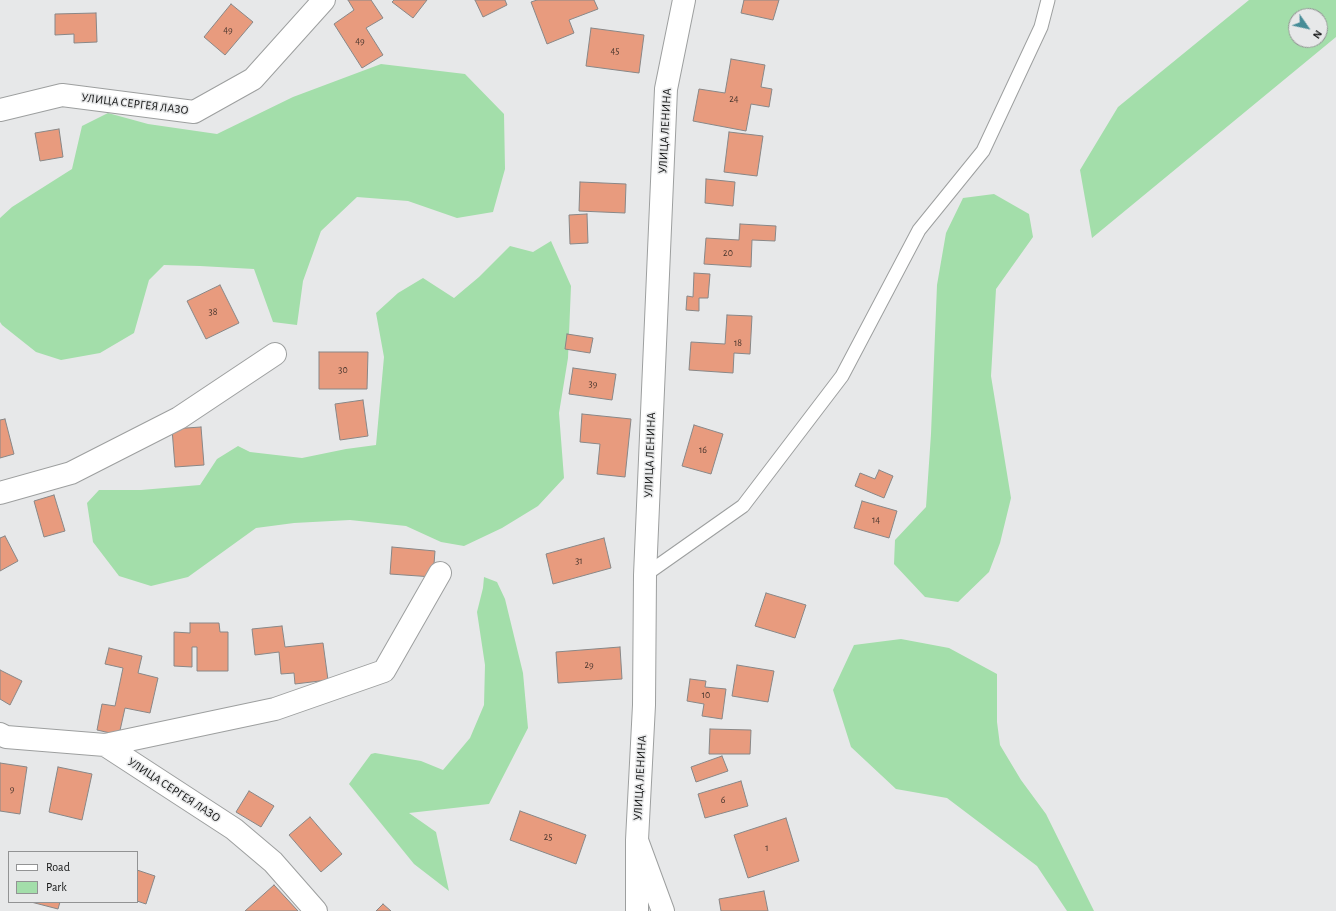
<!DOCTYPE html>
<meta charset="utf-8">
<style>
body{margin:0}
#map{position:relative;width:1336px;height:911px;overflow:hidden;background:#e7e8e9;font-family:"Alegreya Sans",sans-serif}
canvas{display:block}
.legend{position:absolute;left:8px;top:851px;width:130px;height:52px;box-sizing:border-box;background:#e7e8e9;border:1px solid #929394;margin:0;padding:5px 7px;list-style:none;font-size:12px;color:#131414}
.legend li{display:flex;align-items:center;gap:8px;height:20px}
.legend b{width:20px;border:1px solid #929394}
.north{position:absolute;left:1288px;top:8px;width:40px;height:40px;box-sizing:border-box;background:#e7e8e9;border:1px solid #929394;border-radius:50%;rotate:124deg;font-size:11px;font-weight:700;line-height:16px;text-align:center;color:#131414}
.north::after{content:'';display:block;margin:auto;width:14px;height:18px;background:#468c97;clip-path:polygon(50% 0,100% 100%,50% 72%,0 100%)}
</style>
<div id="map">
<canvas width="1336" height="911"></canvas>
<ul class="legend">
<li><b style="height:5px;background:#fff"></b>Road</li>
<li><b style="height:11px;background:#a3deaa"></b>Park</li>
</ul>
<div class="north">N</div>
</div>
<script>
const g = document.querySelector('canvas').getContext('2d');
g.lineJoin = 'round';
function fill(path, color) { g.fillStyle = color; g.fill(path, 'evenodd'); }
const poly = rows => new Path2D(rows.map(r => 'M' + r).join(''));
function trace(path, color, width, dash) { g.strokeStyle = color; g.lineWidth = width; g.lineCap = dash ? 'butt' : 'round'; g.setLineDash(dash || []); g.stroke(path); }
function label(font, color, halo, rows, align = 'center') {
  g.font = font + ' "Alegreya Sans",sans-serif'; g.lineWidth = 3; g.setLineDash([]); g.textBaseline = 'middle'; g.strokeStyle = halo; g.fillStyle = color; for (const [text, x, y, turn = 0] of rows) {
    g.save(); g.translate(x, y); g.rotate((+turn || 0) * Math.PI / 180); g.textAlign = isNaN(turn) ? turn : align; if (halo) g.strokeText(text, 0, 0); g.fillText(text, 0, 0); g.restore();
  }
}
fill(poly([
 [1249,0,1336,0,1336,37,1092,238,1080,170,1118,107],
 [1296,16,1320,16,1320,40,1296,40],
 [381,64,465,74,504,114,505,169,493,212,457,218,408,201,357,197,321,231,303,281,297,325,273,322,254,269,200,266,164,265,149,280,134,333,100,353,61,360,36,352,2,325,0,322,0,218,12,207,72,169,82,126,108,113,148,124,217,134,293,97],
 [994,194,1029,214,1033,237,996,289,991,376,1011,498,1000,543,989,572,958,602,925,597,894,564,895,540,926,507,931,434,937,285,946,233,963,198],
 [551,241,571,286,568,358,559,413,564,478,538,506,502,528,464,546,441,542,406,526,350,520,294,523,256,528,188,577,151,586,119,576,93,542,87,503,99,490,141,490,200,485,217,459,238,446,250,452,302,458,346,449,376,445,384,357,376,313,398,293,423,278,454,298,479,277,510,246,533,252],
 [484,577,497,582,505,599,523,673,528,728,489,804,409,813,436,832,449,891,414,864,349,784,371,754,375,753,421,761,443,770,470,738,484,705,485,665,477,612,483,588],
 [901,639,949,648,997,674,997,722,1000,745,1021,780,1046,814,1094,911,1067,911,1037,866,947,798,896,789,851,747,833,690,854,645]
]), '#a3deaa');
const building = poly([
 [348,0,371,0,383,18,366,28,383,55,362,68,334,24,354,10,348,0],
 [394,0,427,0,413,18,392,2,394,0],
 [475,0,505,0,507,5,483,17,475,0],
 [537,0,594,0,598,9,569,20,574,33,547,44,531,2,537,0],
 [744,0,779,0,773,20,741,13,744,0],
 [231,4,253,22,225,55,204,37,231,4],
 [96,13,97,42,74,43,74,34,55,35,55,14,96,13],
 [591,28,644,35,639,73,586,66,591,28],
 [731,59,765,65,761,87,772,89,769,107,751,104,746,131,693,121,699,89,725,93,731,59],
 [59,129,63,157,40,161,35,133,59,129],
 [729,132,763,136,757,176,724,172,729,132],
 [706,179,735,182,733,206,705,203,706,179],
 [580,182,626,184,625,213,579,211,580,182],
 [587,214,588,243,570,244,569,215,587,214],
 [740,224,776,226,775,241,752,240,751,267,704,264,706,238,739,240,740,224],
 [694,273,710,274,708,298,699,298,699,311,686,310,687,296,693,297,694,273],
 [220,285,239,323,206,339,187,301,220,285],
 [727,315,752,316,750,354,734,353,733,373,689,370,691,342,725,344,727,315],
 [567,334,593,338,590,353,565,349,567,334],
 [319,352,368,352,367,389,319,389,319,352],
 [573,368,616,374,612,400,569,394,573,368],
 [363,400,368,436,340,440,335,404,363,400],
 [582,414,631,419,625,477,597,474,600,444,580,442,582,414],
 [5,419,14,454,0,458,0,420,5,419],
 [694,425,723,434,711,474,682,466,694,425],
 [201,427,204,465,175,467,172,429,201,427],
 [879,470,893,476,884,498,855,486,860,473,875,479,879,470],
 [54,495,65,531,44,537,34,501,54,495],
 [862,501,897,511,889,538,854,528,862,501],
 [5,536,18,561,0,571,0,538,5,536],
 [604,538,611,568,553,584,546,554,604,538],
 [392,547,435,551,433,577,390,574,392,547],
 [766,593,806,605,795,638,755,626,766,593],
 [190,623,219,623,220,632,228,632,228,671,197,671,197,647,192,647,192,667,174,666,174,632,190,633,190,623],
 [282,626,285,647,323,643,328,680,295,684,294,673,281,674,279,652,255,655,252,629,282,626],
 [620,647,622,679,558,683,556,652,620,647],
 [109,648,142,656,138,673,158,678,150,713,125,708,119,735,97,730,102,704,115,706,123,668,105,664,109,648],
 [737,665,774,671,768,702,732,696,737,665],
 [0,670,22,681,10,705,0,699,0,670],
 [690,679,706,681,705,687,726,689,722,719,702,716,704,704,687,701,690,679],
 [710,729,751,730,750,754,709,754,710,729],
 [722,756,728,771,696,782,691,767,722,756],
 [0,763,27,767,20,814,0,811,0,763],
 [58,767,92,774,82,820,49,812,58,767],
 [741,781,748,806,705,818,698,794,741,781],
 [249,791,274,806,261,827,236,812,249,791],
 [520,811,586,835,576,864,510,840,520,811],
 [310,817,342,854,321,872,289,835,310,817],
 [786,818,799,861,748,878,734,835,786,818],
 [137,870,155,876,146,904,137,901,137,870],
 [274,885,298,911,245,911,274,885],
 [764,891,768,911,721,911,719,899,764,891],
 [31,902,60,902,58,909,31,902],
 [383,904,391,911,376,911,383,904]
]);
fill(building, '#e89b7e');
trace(building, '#888787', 1);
const lane = poly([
 [645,575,743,506,842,376,919,230,983,151,1041,27,1048,0]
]);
const street = poly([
 [0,110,62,95,194,112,253,79,324,0],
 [0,493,71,473,179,418,275,354],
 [0,734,6,737,105,745,234,829,273,862,316,911],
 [105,745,275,709,384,671,440,573],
 [638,843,663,911]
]);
const secondary = poly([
 [637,911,637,840,644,705,645,575,666,89,684,0]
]);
trace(lane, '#9d9f9f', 15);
trace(street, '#9d9f9f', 24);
trace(secondary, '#9d9f9f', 24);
trace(lane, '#fff', 13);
trace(street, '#fff', 22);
trace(secondary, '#fff', 22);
label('10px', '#48362e', null, [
 ["49",228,30],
 ["49",360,41],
 ["45",615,51],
 ["24",734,99],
 ["20",728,253],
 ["38",213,312],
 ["18",738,343],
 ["30",343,370],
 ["39",593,384],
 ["16",703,450],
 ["14",876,520],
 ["31",579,561],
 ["29",589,665],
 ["10",706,695],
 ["9",12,789],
 ["6",723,800],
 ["25",548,837],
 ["1",767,848]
]);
label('12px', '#131414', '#e7e8e9', [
 ["УЛИЦА СЕРГЕЯ ЛАЗО",135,104,7],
 ["УЛИЦА ЛЕНИНА",665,131,-87],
 ["УЛИЦА ЛЕНИНА",650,455,-88],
 ["УЛИЦА ЛЕНИНА",640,778,-87],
 ["УЛИЦА СЕРГЕЯ ЛАЗО",174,790,33]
]);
</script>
